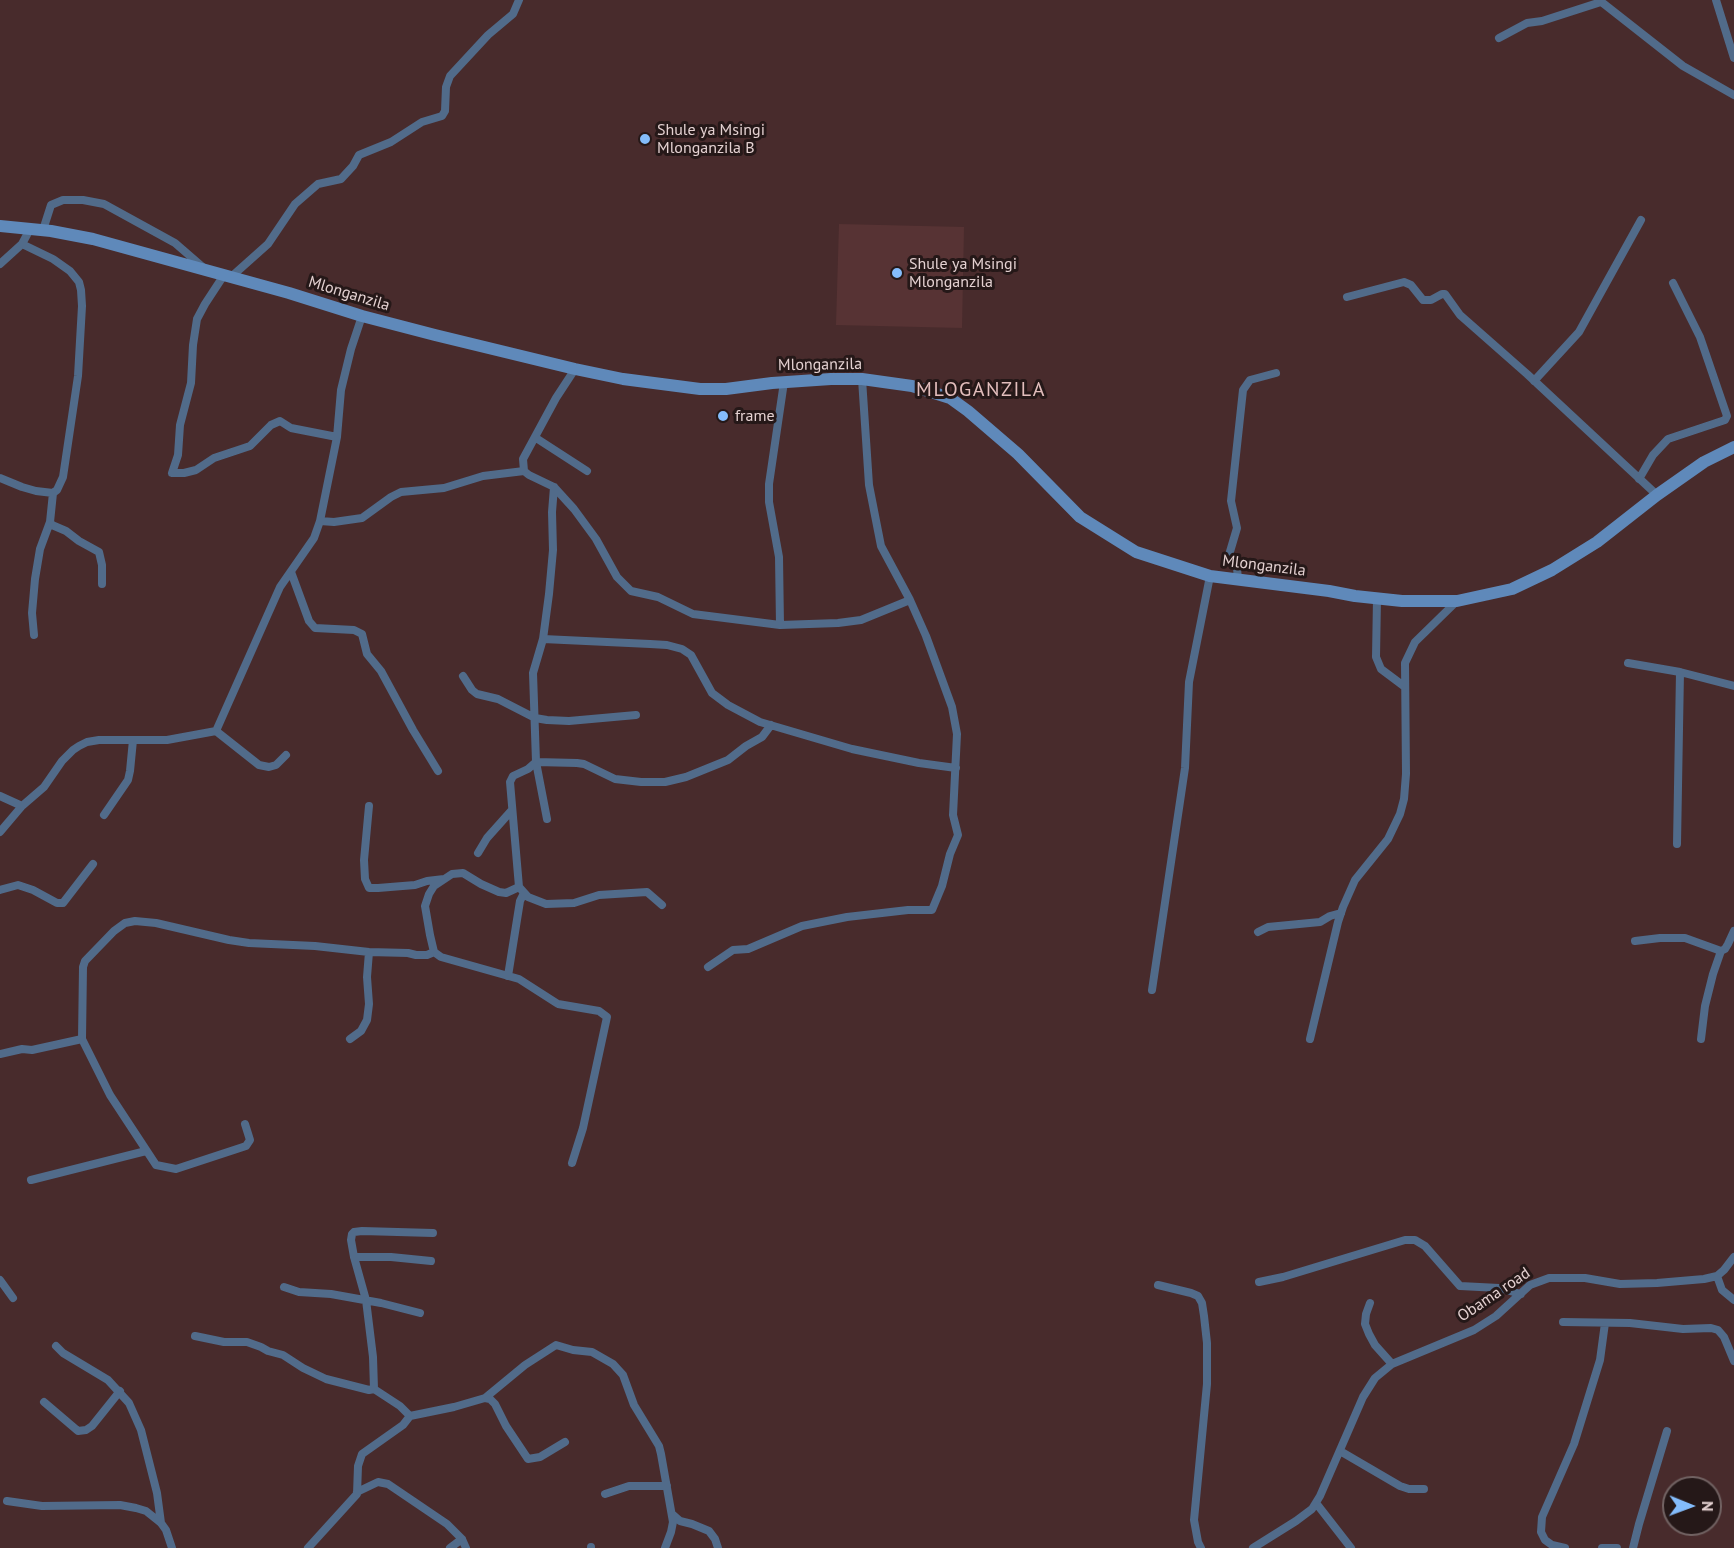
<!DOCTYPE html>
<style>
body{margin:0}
#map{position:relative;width:1734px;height:1548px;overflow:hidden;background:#482b2c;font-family:"PT Sans",sans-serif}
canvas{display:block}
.north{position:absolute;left:1662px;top:1476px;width:60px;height:60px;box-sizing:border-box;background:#251818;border:2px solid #716262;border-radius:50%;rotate:91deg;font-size:16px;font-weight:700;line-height:24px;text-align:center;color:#e4d1d1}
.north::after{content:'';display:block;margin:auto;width:21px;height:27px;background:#84bcfb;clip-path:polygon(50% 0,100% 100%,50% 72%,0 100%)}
</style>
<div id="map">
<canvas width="1734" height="1548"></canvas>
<div class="north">N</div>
</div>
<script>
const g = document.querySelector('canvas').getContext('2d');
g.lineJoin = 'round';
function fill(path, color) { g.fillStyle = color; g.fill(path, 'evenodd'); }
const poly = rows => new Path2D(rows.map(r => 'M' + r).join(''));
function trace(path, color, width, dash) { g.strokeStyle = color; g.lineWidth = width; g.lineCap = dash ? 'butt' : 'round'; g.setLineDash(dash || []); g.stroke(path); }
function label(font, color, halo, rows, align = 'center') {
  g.font = font + ' "PT Sans",sans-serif'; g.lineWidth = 6; g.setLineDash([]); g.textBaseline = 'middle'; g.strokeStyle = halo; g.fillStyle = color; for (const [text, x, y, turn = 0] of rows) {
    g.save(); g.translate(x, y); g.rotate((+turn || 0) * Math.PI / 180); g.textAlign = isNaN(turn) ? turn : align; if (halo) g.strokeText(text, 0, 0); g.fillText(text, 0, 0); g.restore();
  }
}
fill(poly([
 [839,224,964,227,962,328,836,325]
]), '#573334');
trace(poly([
 [1599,0,1683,66,1734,95],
 [1716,0,1734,58],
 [1499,38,1527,23,1542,21,1601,2],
 [43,230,51,205,63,200,83,200,104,204,175,243,205,269],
 [0,264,22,244,30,229],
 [224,275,205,304,197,319,193,345,191,383,180,425,178,455,172,473,184,473,196,470,214,458,250,446,271,425,280,421,291,428,337,437],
 [231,277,268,244,295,204,318,184,341,179,353,166,359,155,391,142,422,122,442,116,445,111,446,87,450,76,488,35,513,14,519,0],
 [1347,297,1404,282,1411,285,1423,300,1431,300,1442,294,1445,294,1460,315,1527,374,1657,495],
 [575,369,556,398,523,459,524,471,529,475,554,487,574,509,596,539,617,577,631,591,658,597,693,614,780,625,838,623,861,620,910,600],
 [1534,381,1579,332,1641,220],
 [536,438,587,471],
 [0,478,22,487,36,491,53,493,57,490,63,477,78,376,82,306,81,290,79,282,70,271,53,259,22,244],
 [1639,479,1653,455,1668,439,1725,420,1727,416,1700,337,1673,283],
 [554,487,552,512,553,550,549,594,543,639,533,673,536,762,528,769,513,776,510,782,519,887,528,897,546,904,574,903,599,895,647,892,662,905],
 [53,493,50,522,52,525,66,531,79,541,99,552,102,565,102,584],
 [320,521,334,522,362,518,391,497,401,492,444,488,483,476,524,471],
 [291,572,309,621,315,628,354,630,362,634,367,654,381,671,413,730,438,771],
 [1238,580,1237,568,1229,555,1237,528,1231,501,1243,390,1250,380,1276,373],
 [1377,598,1376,657,1381,669,1405,687],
 [780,625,779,557,769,502,769,484,784,382],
 [34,635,32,613,35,579,40,549,50,522],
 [543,639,650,644,667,645,682,649,691,655,712,693,728,705,760,722,852,749,919,763,956,768],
 [1628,663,1680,672,1734,686],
 [463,676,472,690,477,694,498,699,535,718,547,720,569,721,636,715],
 [216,731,259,765,269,767,276,765,286,755],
 [0,796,22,806,44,787,62,761,73,750,79,746,87,742,99,740,133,740],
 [369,806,364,860,365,879,369,888,378,888,415,885,427,881,444,879],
 [104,815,128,780,130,771,133,740,167,740,216,731,280,587,314,538,320,521,337,437,341,390,351,349,362,316],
 [547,819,536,762,577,763,584,764,615,779,641,782,665,782,686,777,728,760,746,746,762,737,771,725],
 [0,832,22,806],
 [1677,844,1680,672],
 [478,853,487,838,512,810],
 [519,887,506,893,499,892,481,884,463,873,452,874,434,886,429,894,425,906,430,935,434,952,441,957,519,979,558,1004,599,1011,607,1017,583,1128,572,1163],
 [0,890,18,885,33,890,57,903,63,903,93,864],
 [1258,932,1268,927,1320,922,1330,916,1341,913],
 [1635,941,1660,938,1685,938,1721,951,1725,949,1728,944,1734,931],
 [708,967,733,950,748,949,802,926,847,917,908,910,932,910,942,886,950,854,958,835,953,815,957,734,952,707,926,636,910,600,881,546,869,485,862,379],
 [508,976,520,901,524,893],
 [1152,990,1185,768,1189,682,1210,576],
 [82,1039,83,967,85,961,114,931,125,923,135,921,156,923,229,940,249,943,315,946,369,952,408,953,416,955,427,955,434,952],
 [350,1039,361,1031,367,1020,369,1004,367,977,369,952],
 [1310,1039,1338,922,1343,907,1355,880,1388,839,1400,814,1404,799,1406,774,1405,663,1415,642,1457,601],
 [1701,1039,1705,1006,1713,974,1721,951],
 [0,1054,22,1049,32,1050,82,1039,110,1095,156,1165,176,1169,246,1146,250,1140,245,1124],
 [31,1180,146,1151],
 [354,1257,391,1257,431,1261],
 [1717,1276,1722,1290,1734,1300],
 [0,1280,13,1298],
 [1259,1282,1283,1277,1405,1240,1415,1240,1425,1246,1460,1286,1499,1288,1521,1294],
 [1158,1285,1191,1293,1198,1296,1202,1303,1204,1316,1207,1343,1207,1384,1194,1520,1198,1542,1201,1548],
 [284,1287,299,1292,331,1294,381,1303,420,1313],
 [1370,1303,1366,1314,1365,1324,1369,1334,1375,1345,1392,1364],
 [1563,1322,1630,1323,1683,1329,1711,1328,1718,1330,1724,1337,1734,1361],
 [195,1336,224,1342,247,1342,261,1347,268,1351,283,1355,303,1368,326,1379,369,1390,374,1389,400,1406,410,1416],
 [56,1346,63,1353,108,1380,129,1403,141,1430,157,1493,161,1523],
 [374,1389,373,1357,366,1300,354,1257,351,1240,352,1234,354,1232,362,1231,433,1233],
 [485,1398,525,1365,556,1345,573,1350,592,1352,613,1364,623,1375,634,1405,659,1446,661,1454,673,1522,671,1532,665,1548],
 [44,1402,78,1431,86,1430,92,1426,120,1391],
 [1340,1451,1400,1486,1409,1489,1424,1489],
 [357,1492,378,1482,388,1484,447,1524,462,1539,466,1548],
 [605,1494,629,1486,667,1486],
 [7,1501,42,1506,120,1505,136,1508,146,1511,161,1523,166,1530,172,1548],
 [1316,1503,1351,1548],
 [672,1514,680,1521,692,1524,709,1531,715,1539,718,1548],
 [308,1548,357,1494,358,1466,362,1454,403,1425,410,1416,454,1407,485,1398,490,1399,495,1404,506,1426,528,1459,540,1457,565,1442],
 [450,1548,462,1539],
 [591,1548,591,1547],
 [1253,1548,1296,1521,1312,1509,1320,1496,1363,1397,1375,1378,1392,1364,1474,1330,1496,1316,1530,1285,1549,1278,1585,1278,1620,1284,1657,1283,1704,1279,1717,1276,1724,1270,1734,1257],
 [1565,1548,1552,1545,1545,1540,1541,1532,1542,1517,1574,1444,1600,1360,1605,1323],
 [1602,1548,1617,1548],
 [1633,1548,1639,1524,1667,1431]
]), '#516b8a', 8);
trace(poly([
 [0,226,51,231,93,239,289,293,362,316,435,335,575,369,623,379,700,389,726,389,772,383,831,379,862,379,912,386,950,398,968,411,1018,454,1080,517,1136,552,1210,576,1329,591,1355,596,1402,601,1457,601,1512,589,1552,570,1597,542,1657,495,1704,462,1734,447]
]), '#5f89ba', 12);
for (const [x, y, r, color] of [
 [645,139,6,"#84bcfb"],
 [897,273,6,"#84bcfb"],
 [723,416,6,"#84bcfb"]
]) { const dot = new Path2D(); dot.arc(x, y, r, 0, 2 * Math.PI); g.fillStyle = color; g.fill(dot); trace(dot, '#251818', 2); }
label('16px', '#e4d1d1', '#251818', [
 ["Shule ya Msingi",657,130],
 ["Mlonganzila B",657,148],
 ["Shule ya Msingi",909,264],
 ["Mlonganzila",909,282],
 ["frame",735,416]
], 'left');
label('16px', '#e4d1d1', '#251818', [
 ["Mlonganzila",349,294,17],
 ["Mlonganzila",820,365,-1],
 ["Mlonganzila",1264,566,7],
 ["Obama road",1494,1295,-34]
]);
g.letterSpacing = '1.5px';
label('20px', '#e2bdbc', '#251818', [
 ["MLOGANZILA",981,390]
]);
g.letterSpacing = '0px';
</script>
